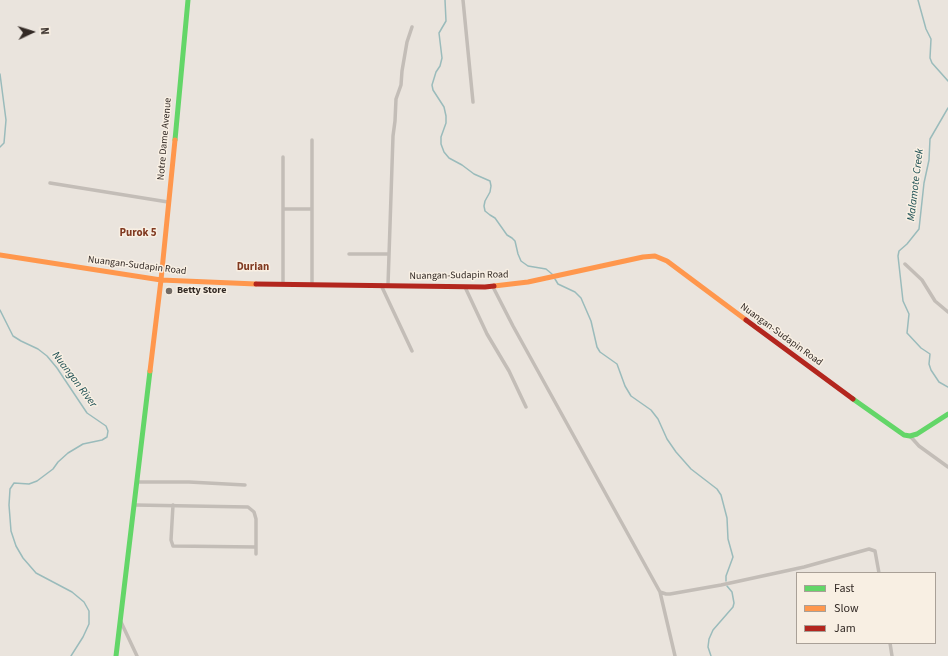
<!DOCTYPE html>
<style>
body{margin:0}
#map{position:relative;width:948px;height:656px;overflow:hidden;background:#eae4dd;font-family:"Source Sans 3",sans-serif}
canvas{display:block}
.legend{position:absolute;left:796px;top:572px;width:140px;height:72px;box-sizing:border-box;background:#f8efe3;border:1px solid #a9a097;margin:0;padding:5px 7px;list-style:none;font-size:12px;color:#332a25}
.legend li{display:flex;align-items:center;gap:8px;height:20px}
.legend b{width:20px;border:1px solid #a9a097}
.north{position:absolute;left:12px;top:12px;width:40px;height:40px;-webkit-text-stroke:3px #f8efe3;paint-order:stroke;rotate:86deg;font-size:11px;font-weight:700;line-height:16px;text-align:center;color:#332a25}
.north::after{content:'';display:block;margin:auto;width:14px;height:18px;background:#332a25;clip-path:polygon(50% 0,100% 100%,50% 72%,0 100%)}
</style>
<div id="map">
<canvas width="948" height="656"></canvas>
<ul class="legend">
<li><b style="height:5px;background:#63d668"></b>Fast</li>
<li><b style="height:5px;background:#ff974d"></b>Slow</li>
<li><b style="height:5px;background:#b3261e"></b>Jam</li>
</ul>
<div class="north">N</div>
</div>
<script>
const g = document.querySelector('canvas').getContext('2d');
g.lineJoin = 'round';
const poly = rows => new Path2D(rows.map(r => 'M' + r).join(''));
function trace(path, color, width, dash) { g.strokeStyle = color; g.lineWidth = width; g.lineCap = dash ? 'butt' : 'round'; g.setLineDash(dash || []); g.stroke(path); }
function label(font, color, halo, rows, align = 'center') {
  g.font = font + ' "Source Sans 3",sans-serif'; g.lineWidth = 3; g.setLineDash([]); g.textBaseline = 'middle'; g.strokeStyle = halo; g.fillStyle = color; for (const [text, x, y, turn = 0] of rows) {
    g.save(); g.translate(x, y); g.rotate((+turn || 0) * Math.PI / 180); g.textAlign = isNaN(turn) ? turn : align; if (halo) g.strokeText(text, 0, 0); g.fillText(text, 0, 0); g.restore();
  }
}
trace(poly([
 [445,0,446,21,439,33,442,58,440,66,436,72,432,85,433,90,444,107,446,116,446,123,441,137,441,144,444,152,449,158,462,165,474,174,490,181,491,186,490,192,485,201,484,206,485,211,490,215,495,218,507,235,512,238,515,241,518,254,521,261,528,266,546,269,552,274],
 [918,0,926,29,931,39,930,58,932,63,948,81],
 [0,74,6,120,4,143,0,147],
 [948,108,930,139,929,160,924,183,919,229,907,244,899,251,898,256,903,301,909,314,907,333,921,348,930,354,929,364,931,370,939,382,948,387],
 [555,279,558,284,575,292,581,298,591,321,597,347,600,352,617,364,625,386,631,396,651,410,658,419,667,439,676,452,691,469,717,489,721,495,727,518,728,539,733,557,726,576,726,581],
 [0,310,13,336,21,341,38,349,47,356,57,368,87,413,106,426,108,431,107,437,102,440,83,444,68,453,58,462,53,469,37,481,29,484,14,483,10,489,9,505,11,531,16,546,23,558,36,573,72,592,84,602,89,611,89,624,83,637,71,656],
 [711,656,708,647,709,639,713,630,733,607,734,603,732,592,727,586]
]), '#9abbbb', 1.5);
trace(poly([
 [463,0,473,102],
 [312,140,312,285],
 [283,157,283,284],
 [50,183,168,202],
 [283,209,312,209],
 [349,254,388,254],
 [905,264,922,280,935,301,948,312],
 [381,285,412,351],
 [388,285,393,136,395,121,396,99,401,85,402,71,407,42,412,27],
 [465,287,487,334,509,371,526,407],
 [493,287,513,326,660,592,675,656],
 [910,436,919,446,948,467],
 [137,482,189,482,245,485],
 [135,505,248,507,254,512,256,519,256,554],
 [173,505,171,540,173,546,256,547],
 [660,592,666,594,670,594,721,585,804,567,869,549,875,551,879,573],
 [121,622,137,656],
 [890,643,892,656]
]), '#c3bdb7', 3.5);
trace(poly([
 [175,140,188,0],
 [853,399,904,435,910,436,917,434,948,414],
 [116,656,150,371]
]), '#63d668', 5);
trace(poly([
 [0,255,161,280,256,284],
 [494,286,528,282,643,257,655,256,667,261,746,320],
 [150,371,161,280,175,140]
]), '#ff974d', 5);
trace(poly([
 [256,284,485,287,494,286],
 [746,320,853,399]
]), '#b3261e', 5);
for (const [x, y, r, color] of [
 [169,291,4,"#736b65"]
]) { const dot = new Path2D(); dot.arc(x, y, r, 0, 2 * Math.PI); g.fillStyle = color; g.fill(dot); trace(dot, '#f8efe3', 1.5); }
label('10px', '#332a25', '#f8efe3', [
 ["Notre Dame Avenue",165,139,-85],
 ["Nuangan-Sudapin Road",137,266,7],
 ["Nuangan-Sudapin Road",459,276,-1],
 ["Nuangan-Sudapin Road",781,335,36]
]);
label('bold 10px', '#332a25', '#f8efe3', [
 ["Betty Store",177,291]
], 'left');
label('italic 11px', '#1c4f53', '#f8efe3', [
 ["Malamote Creek",916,185,-83],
 ["Nuangan River",74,380,53]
]);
label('bold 11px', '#803920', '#f8efe3', [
 ["Purok 5",138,234],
 ["Durian",253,268]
]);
</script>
